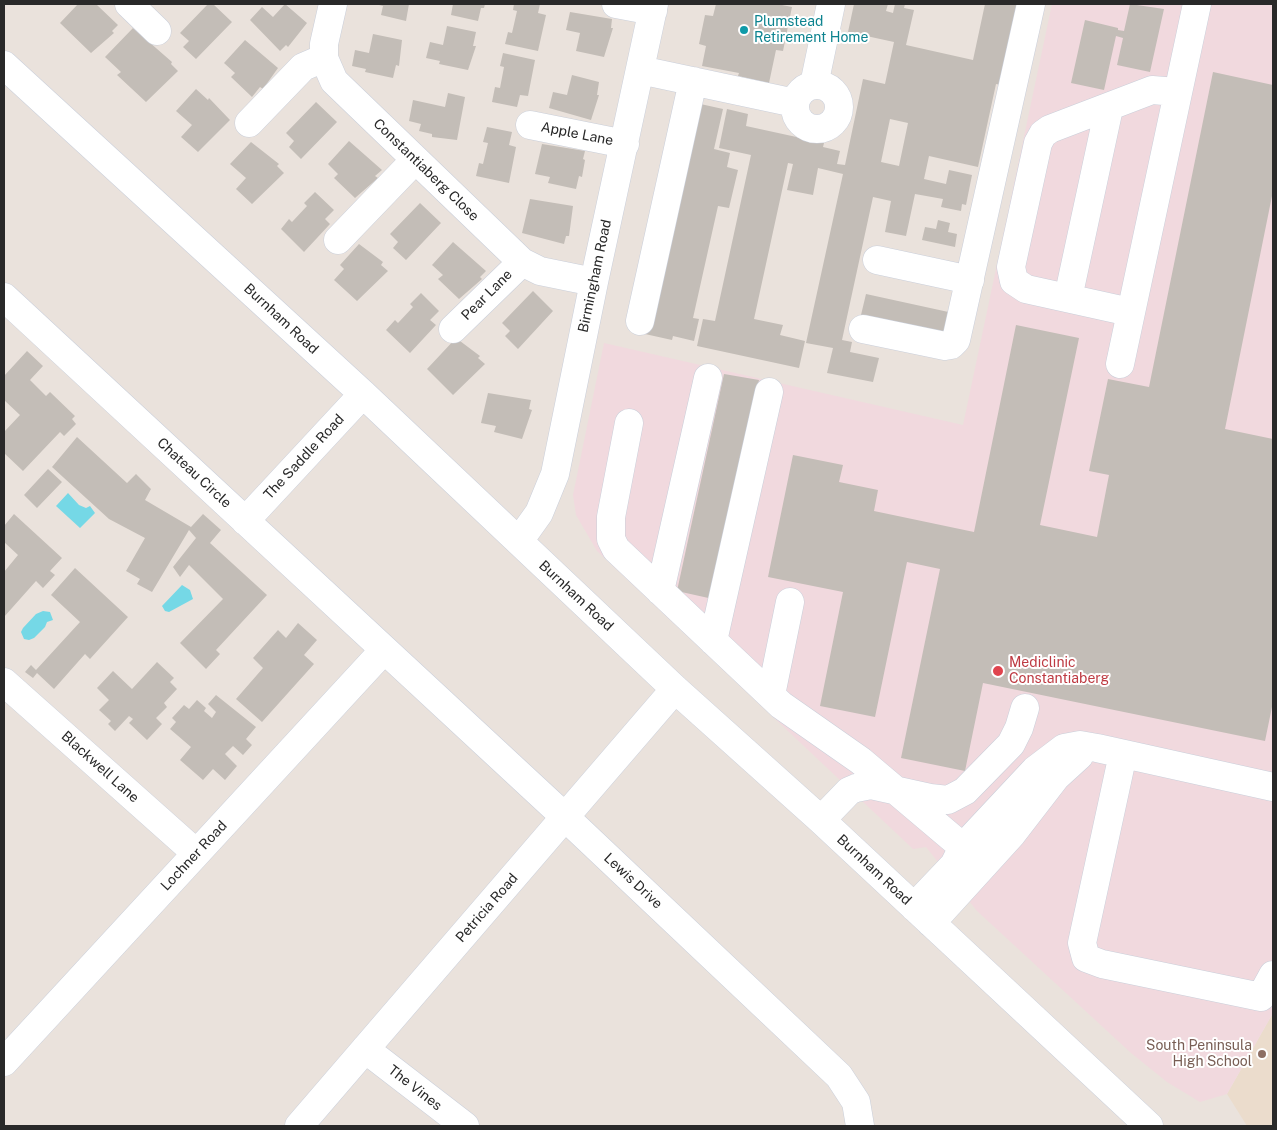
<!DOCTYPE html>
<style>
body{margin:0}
#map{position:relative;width:1277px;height:1130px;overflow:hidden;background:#eae2dc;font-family:"Public Sans",sans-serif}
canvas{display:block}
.frame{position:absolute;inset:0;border:5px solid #292929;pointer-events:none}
</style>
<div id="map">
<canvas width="1277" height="1130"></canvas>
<div class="frame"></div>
</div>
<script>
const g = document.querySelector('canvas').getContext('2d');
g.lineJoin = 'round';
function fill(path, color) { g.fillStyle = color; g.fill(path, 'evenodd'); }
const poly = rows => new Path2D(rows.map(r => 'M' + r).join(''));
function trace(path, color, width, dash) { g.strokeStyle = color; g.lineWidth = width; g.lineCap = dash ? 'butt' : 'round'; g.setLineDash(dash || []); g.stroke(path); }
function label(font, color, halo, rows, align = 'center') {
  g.font = font + ' "Public Sans",sans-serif'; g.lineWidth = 4; g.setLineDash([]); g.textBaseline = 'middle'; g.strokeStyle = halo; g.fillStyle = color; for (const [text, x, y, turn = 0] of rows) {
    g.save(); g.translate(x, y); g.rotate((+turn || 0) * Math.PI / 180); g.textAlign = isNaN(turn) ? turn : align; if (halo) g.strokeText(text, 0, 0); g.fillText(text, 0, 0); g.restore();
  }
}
fill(poly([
 [1273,1013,1273,1126,1247,1126,1227,1094]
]), '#ebdccc');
fill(poly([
 [1052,4,1273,4,1273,1013,1227,1094,1200,1102,1167,1082,1131,1053,977,911,926,847,913,849,597,551,576,515,573,495,604,343,963,425]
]), '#f1d9de');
fill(poly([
 [68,493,79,505,86,508,90,506,95,513,80,528,56,506],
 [182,585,190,590,193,599,169,612,165,611,162,606],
 [43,611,50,612,53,620,47,622,45,627,34,638,29,640,24,639,21,632,23,628,36,614]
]), '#75d8e6');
fill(poly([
 [78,4,97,5,118,25,112,31,114,33,91,53,60,23],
 [208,4,213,4,232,22,196,59,183,47,189,41,180,33],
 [285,4,307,23,288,47,286,45,280,51,250,20,262,7,273,17],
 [375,4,409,4,406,21,381,15,383,6],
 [453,4,485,4,484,8,481,8,478,21,451,15],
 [514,4,540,4,538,13,546,15,538,51,505,44,508,32,512,33,517,11,513,10],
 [716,4,777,4,792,7,783,51,776,50,769,83,738,76,739,73,702,66,706,46,699,44,705,15,713,16],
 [854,4,888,4,886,11,893,13,895,4,905,4,904,8,914,10,906,45,973,60,985,4,1019,4,1001,85,996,84,978,167,929,156,924,179,946,184,949,170,972,175,966,205,962,204,961,211,941,207,943,199,915,194,906,236,885,232,891,201,873,197,842,340,852,342,850,352,879,358,873,382,827,373,833,348,806,343,843,174,818,168,813,195,787,190,793,164,788,163,754,319,783,325,780,335,805,341,799,368,697,346,703,319,715,321,751,155,719,148,727,109,748,114,746,126,824,143,823,147,840,151,837,164,845,165,863,79,885,84,894,42,848,32],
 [890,119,908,123,899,166,881,162],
 [1130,4,1164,9,1150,72,1117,65,1123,38,1116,36,1104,90,1071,83,1085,20,1118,28,1118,30,1124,31],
 [570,12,612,19,611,28,613,28,604,57,576,51,580,33,566,30],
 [447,26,476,32,473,46,476,46,468,70,439,64,440,61,426,58,430,42,443,45],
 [133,28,172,62,171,64,178,71,146,102,117,75,121,72,105,57],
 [373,34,402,40,399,66,396,65,393,78,365,72,366,69,352,66,355,50,369,53],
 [245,40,278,68,263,89,260,87,252,97,231,77,235,73,224,63],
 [503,53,535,60,528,96,520,95,517,107,492,102,495,87,500,88,504,67,500,66],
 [1213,72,1273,85,1273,191,1225,429,1273,439,1273,702,1265,741,983,683,965,771,901,758,940,569,907,562,875,717,820,706,843,592,768,577,793,455,843,465,839,482,878,490,874,511,974,532,1016,325,1079,338,1040,525,1097,537,1109,475,1089,471,1108,379,1149,387],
 [572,75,599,82,597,95,599,95,591,120,549,108,553,92,567,95],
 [196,89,208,100,209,98,230,120,198,152,181,137,192,125,176,111],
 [448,93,465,97,457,140,432,137,432,134,419,131,421,124,409,121,413,100,445,107],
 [316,102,337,122,301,159,289,147,294,141,286,133],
 [696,103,723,109,714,149,730,153,727,167,738,170,729,208,718,206,693,318,699,319,694,341,673,336,672,340,645,334],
 [487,127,512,132,509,145,516,147,509,183,476,176,479,163,483,164,488,143,483,142],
 [349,141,382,170,375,176,378,178,355,198,334,178,338,174,328,164],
 [251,142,279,164,277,166,284,173,252,204,236,189,246,178,230,164],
 [542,144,585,151,583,159,585,160,582,177,579,176,576,189,548,183,550,177,535,174],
 [315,192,334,210,325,219,330,224,304,252,281,229,289,219,292,222,307,206,304,203],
 [530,199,573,206,569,236,566,236,564,244,522,233],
 [420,203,441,223,406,260,393,248,398,242,390,234],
 [938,220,950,223,948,232,957,234,955,247,922,240,925,227,936,229],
 [453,242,486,271,480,277,482,279,459,299,438,279,443,275,432,265],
 [359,244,383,262,381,265,388,271,357,301,334,280,344,269,340,265],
 [533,291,553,311,518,349,505,336,510,331,502,323],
 [421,293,439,311,430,320,436,325,410,353,386,330,395,320,398,323,413,307,410,304],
 [866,294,953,313,948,334,861,315],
 [456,338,480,356,478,358,485,364,453,395,427,369],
 [27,351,43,366,30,380,46,396,50,392,75,416,72,419,76,424,64,436,60,432,23,471,4,453,4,432,20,415,4,400,4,376],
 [724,374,759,380,713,599,677,591],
 [488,393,531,400,529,409,532,410,522,439,494,432,496,426,481,423],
 [77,437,127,483,136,474,151,489,145,500,191,527,203,514,221,530,210,543,267,595,216,650,220,654,206,669,180,643,223,599,189,565,180,577,173,567,196,538,189,530,152,592,137,584,140,579,126,571,145,538,109,519,52,467],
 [48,469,62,482,37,508,24,495],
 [14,514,62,558,50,571,55,575,43,588,36,581,4,617,4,572,18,555,4,542,4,526],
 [75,568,128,617,90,659,85,654,54,689,37,673,33,678,25,672,31,665,36,670,80,622,51,595],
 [298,623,317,640,304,655,314,664,262,722,236,699,263,668,253,658,278,630,286,638],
 [157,662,174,678,170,682,177,689,164,703,167,707,156,718,162,724,147,740,129,723,133,719,129,716,115,731,108,724,111,721,99,710,109,700,97,688,113,671,132,689],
 [216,695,256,727,246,739,252,745,243,755,233,746,225,754,237,766,225,780,213,769,203,780,180,760,191,747,170,729,176,722,172,718,184,705,189,709,197,700,206,708,204,711,212,718,216,712,208,704]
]), '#c3bdb7');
const minor = poly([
 [129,4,157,31],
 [333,4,324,44,324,58,334,81,522,262,540,271,594,282],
 [616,4,653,11],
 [4,65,363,394,675,689,821,820,1149,1126],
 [640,70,795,103],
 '795 107a22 22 0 1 1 44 0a22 22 0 1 1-44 0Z',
 [814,85,831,4],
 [249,123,303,67,324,58],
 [530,125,625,144],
 [338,240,415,160],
 [877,260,970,280],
 [4,297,565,817,839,1076,856,1102,860,1126],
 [1068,298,1109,108],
 [1130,312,1026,289,1014,281,1011,267,1038,143,1043,134,1050,129,1152,90,1177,92],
 [640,321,693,81],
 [453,329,522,262],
 [863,329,945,346,951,345,956,340,1031,4],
 [1120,364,1197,4],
 [629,423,611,517,611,539,616,549,781,705,861,761,984,865],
 [245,521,363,394],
 [519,541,539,513,555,474,594,282,654,4],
 [660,591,708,378],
 [713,641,769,392],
 [4,682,196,853],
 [771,695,790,602],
 [1123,754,1082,943,1086,958,1102,964,1261,997,1273,975],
 [821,820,849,791,856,788,871,785,930,798,948,800,965,791,1011,744,1019,728,1025,708],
 [914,907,954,865,963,847,1035,770,1064,748,1080,745,1097,748,1273,787],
 [931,923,1012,834,1056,777,1079,756],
 [365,1049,465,1126],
 [4,1062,384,650],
 [299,1126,675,689]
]);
trace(minor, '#cacfda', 29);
trace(minor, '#fff', 28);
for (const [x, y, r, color] of [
 [744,30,5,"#0f9aa8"],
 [998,671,6,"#e0444e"],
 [1262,1054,5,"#8d6e63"]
]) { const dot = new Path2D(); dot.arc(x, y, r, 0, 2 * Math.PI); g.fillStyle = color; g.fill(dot); trace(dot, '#fff', 2); }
label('14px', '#0d838f', '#fff', [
 ["Plumstead",754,22],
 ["Retirement Home",754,38]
], 'left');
label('14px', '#292929', '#fff', [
 ["Apple Lane",577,134,11],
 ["Constantiaberg Close",426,170,44],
 ["Birmingham Road",595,276,-78],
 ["Pear Lane",487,295,-45],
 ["Burnham Road",281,319,43],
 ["The Saddle Road",304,457,-47],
 ["Chateau Circle",194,473,43],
 ["Burnham Road",576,596,43],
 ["Blackwell Lane",100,767,42],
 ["Lochner Road",194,856,-47],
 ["Burnham Road",874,870,43],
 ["Lewis Drive",633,881,43],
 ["Petricia Road",487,908,-49],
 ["The Vines",415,1088,38]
]);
label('14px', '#be3a42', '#fff', [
 ["Mediclinic",1009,663],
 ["Constantiaberg",1009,679]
], 'left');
label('14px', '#785e54', '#fff', [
 ["South Peninsula",1252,1046],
 ["High School",1252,1062]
], 'right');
</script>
